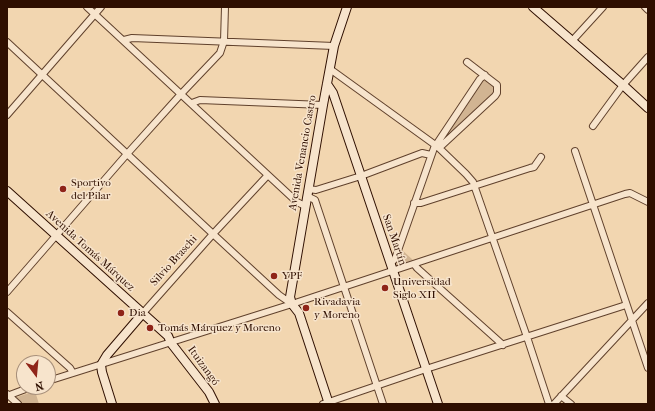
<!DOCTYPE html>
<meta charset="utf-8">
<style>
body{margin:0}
#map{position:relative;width:655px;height:411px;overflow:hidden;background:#f2d6b0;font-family:"IM FELL French Canon",serif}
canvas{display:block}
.frame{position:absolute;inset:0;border:8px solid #2f0f00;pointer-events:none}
.north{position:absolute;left:16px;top:355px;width:40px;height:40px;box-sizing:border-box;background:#f7e4cc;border:1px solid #a78f7a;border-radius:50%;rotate:164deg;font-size:11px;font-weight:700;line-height:16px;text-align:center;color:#2f0f00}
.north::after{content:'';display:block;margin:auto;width:14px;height:18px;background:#8f2418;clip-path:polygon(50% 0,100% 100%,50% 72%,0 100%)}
</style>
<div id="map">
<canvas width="655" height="411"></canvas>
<div class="frame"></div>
<div class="north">N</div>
</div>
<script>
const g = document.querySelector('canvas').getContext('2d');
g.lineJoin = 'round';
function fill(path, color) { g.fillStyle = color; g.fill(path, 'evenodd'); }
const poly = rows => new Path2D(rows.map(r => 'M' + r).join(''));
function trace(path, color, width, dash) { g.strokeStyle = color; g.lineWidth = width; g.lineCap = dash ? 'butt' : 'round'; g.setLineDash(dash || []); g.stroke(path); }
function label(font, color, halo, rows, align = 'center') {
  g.font = font + ' "IM FELL French Canon",serif'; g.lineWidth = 3; g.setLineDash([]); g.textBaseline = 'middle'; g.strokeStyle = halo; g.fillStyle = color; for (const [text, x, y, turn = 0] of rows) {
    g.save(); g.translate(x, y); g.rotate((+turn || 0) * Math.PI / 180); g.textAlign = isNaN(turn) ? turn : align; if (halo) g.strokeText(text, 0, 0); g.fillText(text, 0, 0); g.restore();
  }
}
fill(poly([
 [482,81,486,81,493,86,494,89,492,95,443,140,443,139],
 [402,250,413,260,395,266],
 [35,391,39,404,20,404,16,399,17,397]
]), '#d1b492');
const street = poly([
 [87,7,297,202,305,206],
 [645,7,648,10],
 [124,40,132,38,334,46],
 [572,41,603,7],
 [7,42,213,234,279,295,292,304],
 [330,69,438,147,466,174,473,182,527,337,549,404],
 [192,103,200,100,323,105],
 [7,115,101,7],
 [593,126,623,85,648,57],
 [439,148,495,96,497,93,497,85,467,62],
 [575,151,648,368],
 [308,189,316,190,361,176,422,153,431,155],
 [307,196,315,200,383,404],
 [414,203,421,203,530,168,534,167,541,157],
 [391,263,395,259,434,148,480,79,485,75],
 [414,264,417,268,503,345],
 [7,292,127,154,181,94,220,53,224,41,225,7],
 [7,312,70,368,73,373],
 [143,313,213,234,268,175],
 [48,381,292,304,625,194,630,193,648,202],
 [7,394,18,404],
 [7,396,31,387],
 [561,396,571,404],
 [323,404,426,369,626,305],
 [554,404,648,303]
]);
const secondary = poly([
 [533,7,623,85,648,108],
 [327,84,333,93,438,404],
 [7,191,168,336,171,343,209,392,215,404],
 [112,404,102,372,101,365,107,355,143,313],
 [329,404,299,313,292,304,290,297,323,105,334,46,347,7]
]);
trace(street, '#60412c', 8);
trace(secondary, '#2f0f00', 10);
trace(street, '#f7e4cc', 6);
trace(secondary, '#f7e4cc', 8);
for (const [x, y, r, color] of [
 [63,189,4,"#8f2418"],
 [274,276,4,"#8f2418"],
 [385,288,4,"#8f2418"],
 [306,308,4,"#8f2418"],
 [121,313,4,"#8f2418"],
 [150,328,4,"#8f2418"]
]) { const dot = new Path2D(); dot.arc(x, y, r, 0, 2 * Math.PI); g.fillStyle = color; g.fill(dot); trace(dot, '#f7e4cc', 1.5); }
label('11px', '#2f0f00', '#f7e4cc', [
 ["Avenida Venancio Castro",303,153,-80],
 ["San Martín",394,240,71],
 ["Avenida Tomás Márquez",90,251,42],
 ["Silvio Braschi",174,261,-48],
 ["Ituizangó",203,366,54]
]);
label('11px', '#2f0f00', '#f7e4cc', [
 ["Sportivo",71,183],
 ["del Pilar",71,196],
 ["YPF",282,276],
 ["Universidad",393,282],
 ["Siglo XII",393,295],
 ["Rivadavia",314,302],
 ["y Moreno",314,315],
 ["Dia",129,313],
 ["Tomás Márquez y Moreno",158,328]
], 'left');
</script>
